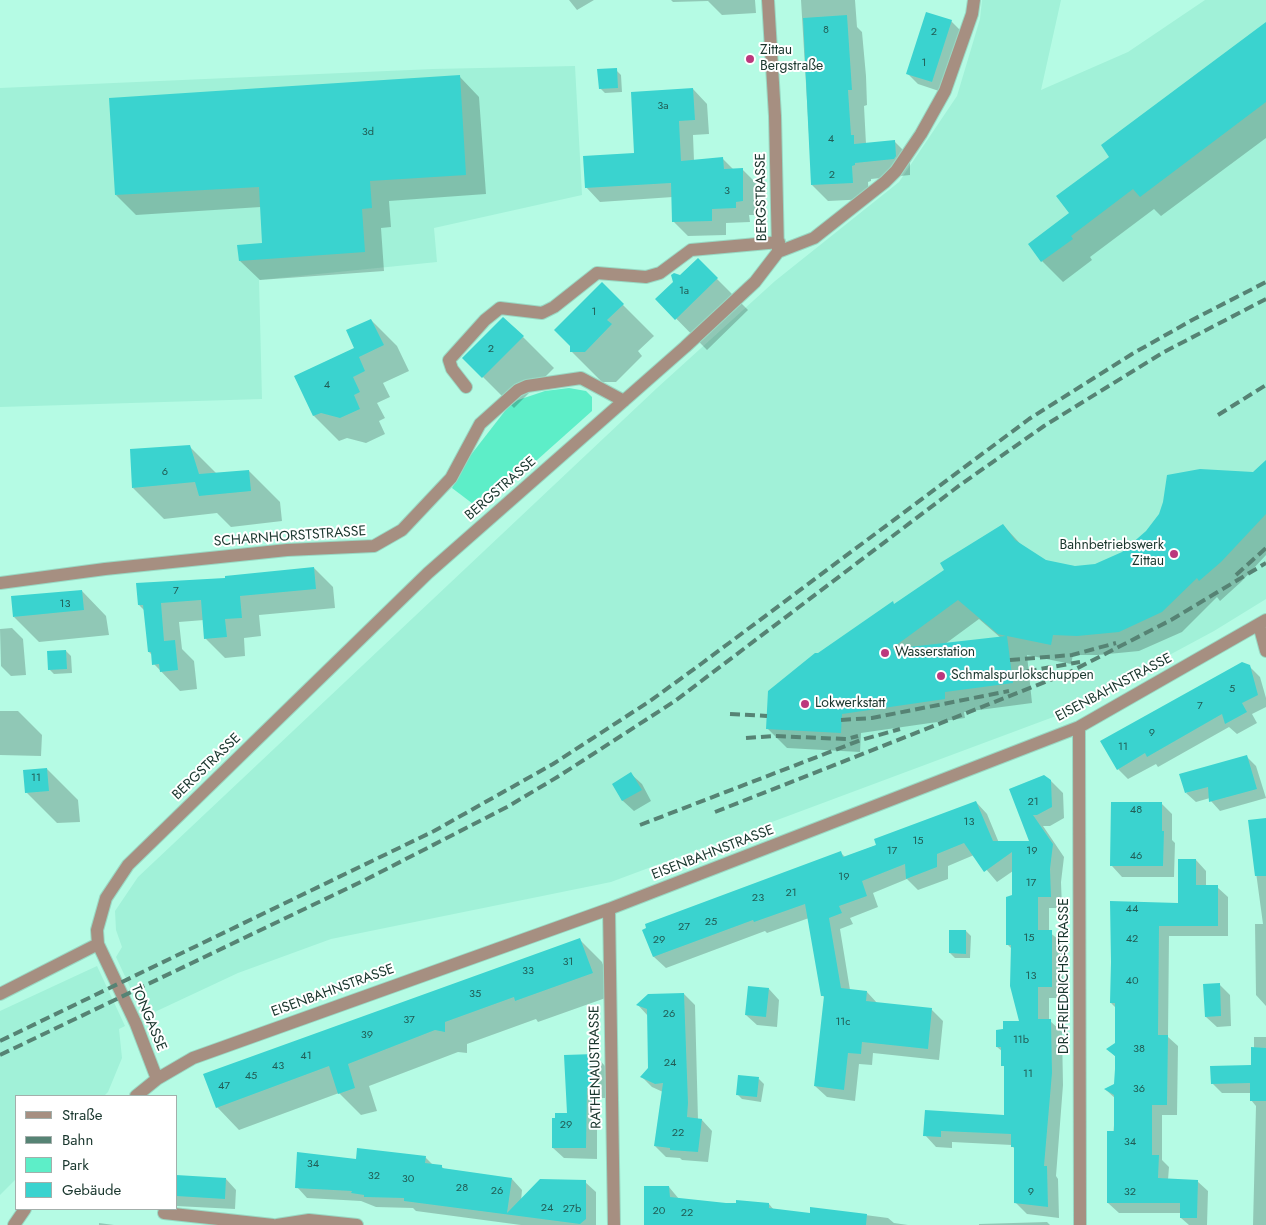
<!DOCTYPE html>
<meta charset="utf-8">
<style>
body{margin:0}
#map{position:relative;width:1266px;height:1225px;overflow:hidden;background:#b5fbe4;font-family:Jost,sans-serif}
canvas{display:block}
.legend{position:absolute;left:15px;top:1095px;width:162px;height:115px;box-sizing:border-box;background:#fff;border:1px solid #a3afab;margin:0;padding:6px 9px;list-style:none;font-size:15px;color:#19362d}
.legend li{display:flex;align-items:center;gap:10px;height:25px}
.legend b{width:25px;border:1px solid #a3afab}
</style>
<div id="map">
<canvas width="1266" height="1225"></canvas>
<ul class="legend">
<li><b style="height:6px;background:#a68f81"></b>Straße</li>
<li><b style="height:6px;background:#568374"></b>Bahn</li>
<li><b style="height:14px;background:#5deec8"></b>Park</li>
<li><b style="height:14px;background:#3ad3cf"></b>Gebäude</li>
</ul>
</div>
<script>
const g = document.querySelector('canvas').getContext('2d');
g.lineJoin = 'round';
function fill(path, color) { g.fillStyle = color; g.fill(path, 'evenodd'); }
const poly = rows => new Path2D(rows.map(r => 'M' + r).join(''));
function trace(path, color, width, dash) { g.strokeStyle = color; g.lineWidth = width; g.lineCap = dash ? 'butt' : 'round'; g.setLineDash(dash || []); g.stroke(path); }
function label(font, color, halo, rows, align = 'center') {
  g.font = font + ' Jost,sans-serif'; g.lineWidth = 4; g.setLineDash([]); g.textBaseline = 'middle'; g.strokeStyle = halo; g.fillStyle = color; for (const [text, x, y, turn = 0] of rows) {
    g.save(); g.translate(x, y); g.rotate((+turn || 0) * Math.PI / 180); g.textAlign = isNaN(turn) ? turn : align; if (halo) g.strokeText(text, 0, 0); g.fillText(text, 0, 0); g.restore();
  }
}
fill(poly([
 [982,0,1061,0,1041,90,1128,52,1205,0,1266,0,1266,599,1214,631,1056,716,611,882,331,939,238,973,144,1017,116,957,122,947,116,930,115,911,138,877,657,388,775,281,899,182,957,96,980,19],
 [575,66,582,195,434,228,437,262,259,280,262,399,0,407,0,88,433,69],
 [97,966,125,1026,119,1029,122,1058,108,1092,104,1096,16,1096,16,1179,0,1195,0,1011]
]), '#a1f1d8');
fill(poly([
 [569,388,586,391,592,397,592,411,481,510,452,488,470,456,508,407,518,400,545,391]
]), '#5deec8');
fill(poly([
 [569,0,594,0,577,10],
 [671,0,755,0,756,13,722,15,708,1,673,2],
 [801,0,855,0,857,27,862,32,866,76,867,105,864,106,866,144,894,141,910,157,910,175,871,179,871,181,868,182,869,199,828,201,812,185],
 [951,21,962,32,942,92,918,84,907,73],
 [1266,23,1266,138,1161,216,1154,209,1090,257,1092,260,1063,282,1042,261,1071,214,1111,157],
 [616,70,621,75,622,92,605,93,600,88],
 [460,77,479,97,486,194,389,201,391,227,381,228,384,271,260,280,240,261,264,244,261,207,136,215,116,195],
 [693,89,707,104,709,134,693,135,694,161,723,159,734,170,742,169,757,184,757,215,749,215,750,222,726,223,726,235,688,236,674,222,673,197,600,202,586,187,636,154],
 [698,260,748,310,707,350,657,299],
 [602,284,654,336,638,351,642,356,616,382,602,382,571,351],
 [371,320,397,346,409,371,383,383,390,397,377,403,385,418,379,421,385,434,366,443,347,438,339,441,314,416,295,377,356,348],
 [523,337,554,368,514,408,464,358],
 [190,447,217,474,249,471,280,502,282,521,231,527,217,513,164,519,133,488],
 [1266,461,1266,555,1241,582,1220,601,1217,597,1182,632,1139,651,1098,655,1073,655,1071,664,1027,655,1032,703,964,712,965,718,861,733,860,752,787,748,767,728,819,654,946,571,1003,525,1026,550,1036,557,1059,565,1089,567,1117,557,1253,473],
 [979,619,1001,638,945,644],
 [314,568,333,587,335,608,259,615,261,636,244,638,245,656,225,658,206,639,204,620,179,622,182,649,194,661,197,689,180,691,154,664,153,656,149,652,145,611,139,605,226,579],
 [82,591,106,616,109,635,39,642,14,617],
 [12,628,23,639,26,675,11,676,1,666,0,629],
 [66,651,71,656,72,673,54,674,49,669],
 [1249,666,1260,677,1266,698,1266,707,1252,714,1257,723,1237,734,1229,727,1158,767,1156,764,1128,779,1118,769],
 [0,711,18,711,42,735,41,756,0,755],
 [1247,757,1256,766,1266,798,1220,811,1211,801,1210,798,1196,802,1186,793],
 [47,769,78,800,80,822,57,823,26,792],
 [631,774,642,784,651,801,634,811,623,801,613,784],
 [1051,781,1063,793,1064,818,1050,826,1043,826,1064,857,1061,882,1062,908,1049,908,1049,932,1063,943,1063,998,1049,998,1049,1020,1062,1032,1063,1085,1056,1176,1058,1179,1059,1218,1027,1214,1015,1202,1015,1150,1012,1145,952,1142,952,1148,936,1147,925,1135,926,1111,1006,1116,1006,1069,1003,1065,1003,1052,997,1047,1004,1030,1020,1023,1012,949,1007,944,1013,896,1013,871,997,882,974,855,948,866,948,879,918,890,907,879,873,893,878,907,850,918,853,924,840,929,850,990,867,992,878,1004,931,1009,943,1021,939,1060,873,1053,872,1065,859,1064,855,1101,827,1097,815,1086,825,998,822,995,809,918,767,933,765,931,666,968,654,957,644,930,841,853,845,857,877,845,976,802,987,814,999,843,1031,843,1011,789],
 [1161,803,1172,814,1172,840,1175,843,1174,877,1122,877,1112,866],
 [1266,819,1266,1006,1256,995,1255,924,1263,924,1249,821],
 [1196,860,1206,871,1206,886,1217,887,1228,897,1228,936,1169,936,1168,1037,1178,1046,1177,1115,1162,1115,1162,1160,1169,1167,1168,1180,1197,1181,1208,1191,1207,1225,1189,1225,1181,1218,1181,1213,1119,1213,1108,1203,1116,1099,1106,1090,1116,1084,1116,1057,1108,1049,1116,1044,1116,1008,1111,1003,1113,962,1179,904],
 [966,931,971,936,970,958,955,958,950,953],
 [580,940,602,962,614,995,538,1022,536,1019,467,1044,467,1053,458,1052,369,1086,377,1111,361,1115,339,1093,239,1130,217,1107],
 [1219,984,1230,995,1231,1026,1217,1027,1206,1017],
 [769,989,779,1000,777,1027,757,1025,746,1015],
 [684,994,695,1005,698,1120,702,1120,712,1131,708,1162,682,1160,680,1158,666,1157,655,1146,663,1092,652,1087,642,1077,649,1069,648,1016,638,1005],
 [1254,1037,1266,1037,1266,1225,1253,1225,1256,1106,1251,1100,1251,1093,1222,1093,1212,1083,1254,1066],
 [595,1055,605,1066,607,1098,597,1098,597,1159,564,1158,553,1148],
 [759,1079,764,1084,761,1102,742,1099,737,1094],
 [425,1157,433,1165,441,1166,445,1170,512,1179,522,1190,521,1201,585,1182,596,1192,596,1225,521,1225,416,1211,413,1208,376,1207,361,1201,307,1198,297,1187,357,1161],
 [176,1176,226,1179,236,1190,235,1209,176,1206],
 [669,1187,679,1199,726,1204,769,1204,774,1210,811,1214,812,1208,888,1218,894,1223,908,1225,645,1225],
 [1047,1222,1050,1225,979,1225,979,1224],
 [99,1223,114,1225,99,1225]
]), '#0003');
fill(poly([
 [926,12,952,20,932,82,906,74],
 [847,15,852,90,848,90,851,135,854,135,854,144,895,140,896,156,894,159,855,163,855,165,852,166,853,183,811,185,803,18],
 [1266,22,1266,102,1140,197,1133,189,1071,236,1073,239,1041,262,1028,244,1069,213,1056,196,1109,157,1101,145],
 [617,68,618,88,599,89,597,69],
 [460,75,466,175,370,181,372,208,362,209,365,252,239,261,237,245,262,243,259,187,115,195,109,98],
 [693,88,695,120,679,121,681,161,723,157,724,169,743,168,743,201,736,202,736,208,712,209,712,221,672,222,671,183,585,188,583,156,634,153,631,92],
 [698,258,718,278,675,320,655,299,673,282,671,275,674,273,680,275],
 [602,282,624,304,607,320,612,324,585,352,570,352,570,346,554,330],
 [503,317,524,336,482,378,462,358],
 [371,319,384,345,359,357,365,371,353,377,360,392,354,395,360,409,340,418,321,413,313,416,294,376,354,348,346,330],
 [190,445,199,474,249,470,251,491,199,496,195,482,132,488,130,449],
 [1266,460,1266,514,1221,562,1199,581,1197,578,1162,612,1119,632,1077,636,1053,635,1051,645,1007,636,1013,683,945,692,945,699,842,714,841,733,766,729,768,691,815,653,818,653,893,601,894,604,944,570,940,563,1003,524,1015,540,1046,560,1075,566,1095,564,1122,552,1146,531,1159,514,1163,502,1167,475,1200,469,1253,472],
 [958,600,998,634,1006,636,891,649],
 [314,567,316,589,240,596,242,618,225,619,227,637,204,639,201,600,161,603,164,641,175,640,178,670,160,672,159,664,152,665,151,652,148,652,143,605,138,605,136,583,225,578,225,576],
 [82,590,84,610,13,617,11,596],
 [66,650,67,669,48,670,47,651],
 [1242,662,1250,665,1258,695,1242,703,1247,712,1225,724,1222,714,1147,757,1145,753,1117,770,1100,741],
 [1247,755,1257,789,1209,802,1208,787,1185,793,1179,774],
 [47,768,49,791,25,793,23,770],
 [631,772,642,790,622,801,612,784],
 [1044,775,1051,780,1052,807,1037,815,1033,815,1053,844,1050,869,1051,897,1038,897,1038,930,1052,930,1052,987,1038,987,1038,1019,1051,1019,1052,1073,1044,1166,1047,1166,1048,1207,1014,1203,1014,1147,1011,1147,1011,1134,941,1131,941,1137,923,1136,925,1110,1004,1115,1004,1066,1001,1066,1001,1047,996,1047,996,1030,1003,1029,1003,1021,1019,1021,1010,986,1011,945,1006,945,1006,897,1012,895,1012,852,984,872,964,843,937,854,937,867,906,879,905,864,862,881,867,896,839,906,842,913,829,918,841,988,867,991,866,1001,932,1008,928,1049,862,1042,861,1054,848,1053,844,1090,814,1086,824,996,821,996,805,904,754,922,753,920,653,957,642,930,646,928,645,924,798,867,841,851,843,857,876,845,874,839,976,801,993,841,1029,841,1009,789],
 [1111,802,1162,802,1162,831,1164,831,1163,866,1110,866],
 [1266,818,1266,876,1255,876,1248,820],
 [1178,859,1196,859,1196,885,1218,885,1218,926,1159,926,1158,1035,1168,1035,1167,1105,1152,1105,1152,1155,1159,1155,1158,1178,1198,1180,1197,1218,1180,1218,1180,1203,1107,1203,1107,1131,1114,1131,1114,1095,1104,1089,1114,1084,1115,1069,1115,1056,1106,1049,1115,1043,1115,1003,1110,1003,1111,962,1110,901,1178,903],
 [949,930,966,930,966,954,949,953],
 [580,938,593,973,515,1001,514,997,445,1022,445,1032,435,1030,348,1064,355,1088,338,1094,329,1066,216,1108,203,1074],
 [1220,983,1221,1016,1205,1017,1203,984],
 [748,986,769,988,766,1017,745,1015],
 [684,993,688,1103,687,1117,702,1119,698,1152,670,1150,670,1148,654,1146,663,1083,655,1084,640,1077,648,1068,647,1009,636,1005,648,994],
 [1251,1047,1266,1048,1266,1101,1250,1101,1250,1083,1211,1084,1210,1066,1251,1065],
 [595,1054,597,1087,587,1088,586,1148,552,1148,552,1118,555,1118,555,1113,567,1113,564,1055],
 [738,1075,759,1077,757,1097,736,1095],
 [357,1148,426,1156,425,1163,442,1165,442,1168,512,1178,507,1213,540,1179,586,1180,586,1219,580,1224,404,1201,404,1198,364,1197,364,1195,351,1193,352,1191,295,1188,297,1152,356,1159],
 [176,1175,226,1178,225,1199,176,1196],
 [644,1186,669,1186,670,1197,726,1203,736,1203,736,1200,769,1203,769,1208,810,1213,810,1207,867,1214,866,1225,644,1225]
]), '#3ad3cf');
const minor = poly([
 [778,252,814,238,885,182,896,171,921,134,945,91,972,14,974,0],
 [466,387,452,369,449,360,485,320,500,308,542,313,554,307,597,273,646,277,660,273,691,250,779,242],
 [0,583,105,569,287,550,374,546,402,530,451,478,480,424,518,390,527,386,581,378,624,401],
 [1259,625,1266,651],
 [1079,727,1080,1225],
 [609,909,614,1225],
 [0,994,98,944],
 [157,1079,136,1024,98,944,97,930,106,898,128,865,428,573,685,347,755,282,778,252,775,116,768,0],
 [136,1096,157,1079,193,1058,609,909,1079,727,1266,620],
 [164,1213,273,1225],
 [14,1225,25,1209],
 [277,1225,309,1220,357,1225]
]);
trace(minor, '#99d8c3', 14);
trace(minor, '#a68f81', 12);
trace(poly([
 [1218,415,1266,385],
 [1236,575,1266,548],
 [1010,660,1072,655,1116,643],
 [1012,674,1080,662],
 [730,714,767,716],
 [841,720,872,718,1009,691],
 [746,738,773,736,846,739,858,736],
 [715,812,1068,673,1171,620,1266,563],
 [640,825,861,740,900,729],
 [0,1041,434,831,553,764,650,701,701,664,1029,419,1132,354,1194,319,1266,282],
 [0,1055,367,879,507,807,559,776,675,701,960,485,1044,426,1164,352,1266,299]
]), '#568374', 4, [10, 5]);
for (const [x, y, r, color] of [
 [750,59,5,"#bc387d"],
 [1174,554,5,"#bc387d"],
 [885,653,5,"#bc387d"],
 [941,676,5,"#bc387d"],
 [805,704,5,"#bc387d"]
]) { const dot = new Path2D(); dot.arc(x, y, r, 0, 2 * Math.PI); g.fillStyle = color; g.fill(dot); trace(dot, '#fff', 2); }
label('11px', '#215d56', null, [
 ["8",826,30],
 ["2",934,32],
 ["1",924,63],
 ["3a",663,106],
 ["3d",368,132],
 ["4",831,139],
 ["2",832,175],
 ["3",727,191],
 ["1a",684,291],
 ["1",594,312],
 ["2",491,349],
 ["4",327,385],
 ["6",165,472],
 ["7",176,591],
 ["13",65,604],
 ["5",1232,689],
 ["7",1200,706],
 ["9",1152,733],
 ["11",1123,747],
 ["11",36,778],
 ["21",1033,802],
 ["48",1136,810],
 ["13",969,822],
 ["15",918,841],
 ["17",892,851],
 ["19",1032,851],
 ["46",1136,856],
 ["19",844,877],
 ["17",1031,883],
 ["21",791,893],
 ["23",758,898],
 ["44",1132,909],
 ["25",711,922],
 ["27",684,927],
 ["15",1029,938],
 ["42",1132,939],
 ["29",659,940],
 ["31",568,962],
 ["33",528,971],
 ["13",1031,976],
 ["40",1132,981],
 ["35",475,994],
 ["26",669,1014],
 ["37",409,1020],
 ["11c",843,1022],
 ["39",367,1035],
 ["11b",1021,1040],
 ["38",1139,1049],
 ["41",306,1056],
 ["24",670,1063],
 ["43",278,1066],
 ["11",1028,1074],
 ["45",251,1076],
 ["47",224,1086],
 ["36",1139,1089],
 ["29",566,1125],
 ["22",678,1133],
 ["34",1130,1142],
 ["34",313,1164],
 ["32",374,1176],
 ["30",408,1179],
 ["28",462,1188],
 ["26",497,1191],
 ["9",1031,1192],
 ["32",1130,1192],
 ["24",547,1208],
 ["27b",572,1209],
 ["20",659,1211],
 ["22",687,1213]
]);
label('14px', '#19362d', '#fff', [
 ["Zittau",760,51],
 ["Bergstraße",760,67],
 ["Bahnbetriebswerk",1164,546,"right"],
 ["Zittau",1164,562,"right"],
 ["Wasserstation",895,653],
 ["Schmalspurlokschuppen",951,676],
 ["Lokwerkstatt",815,704]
], 'left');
label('14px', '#19362d', '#fff', [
 ["BERGSTRASSE",762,197,-91],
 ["BERGSTRASSE",501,489,-41],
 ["SCHARNHORSTSTRASSE",290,537,-4],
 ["EISENBAHNSTRASSE",1114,688,-28],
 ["BERGSTRASSE",207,767,-44],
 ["EISENBAHNSTRASSE",713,853,-21],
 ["DR.-FRIEDRICHS-STRASSE",1065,976,-90],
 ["EISENBAHNSTRASSE",333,991,-20],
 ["TONGASSE",148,1018,67],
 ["RATHENAUSTRASSE",596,1067,-91]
]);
</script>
